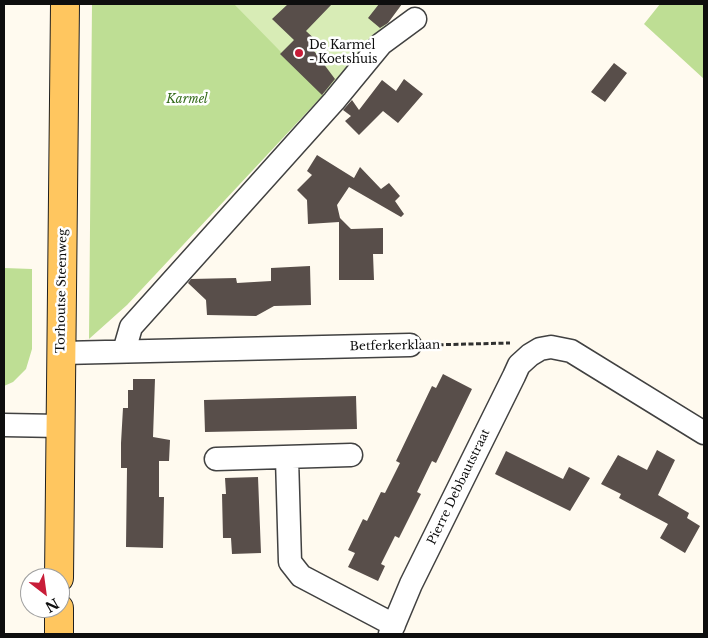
<!DOCTYPE html>
<style>
body{margin:0}
#map{position:relative;width:708px;height:638px;overflow:hidden;background:#fffaef;font-family:"Libre Baskerville",serif}
canvas{display:block}
.frame{position:absolute;inset:0;border:5px solid #0e0e0e;pointer-events:none}
.north{position:absolute;left:20px;top:568px;width:50px;height:50px;box-sizing:border-box;background:#fff;border:1px solid #9f9f9f;border-radius:50%;rotate:150deg;font-size:14px;font-weight:700;line-height:20px;text-align:center;color:#0e0e0e}
.north::after{content:'';display:block;margin:auto;width:18px;height:22px;background:#c81d38;clip-path:polygon(50% 0,100% 100%,50% 72%,0 100%)}
</style>
<div id="map">
<canvas width="708" height="638"></canvas>
<div class="frame"></div>
<div class="north">N</div>
</div>
<script>
const g = document.querySelector('canvas').getContext('2d');
g.lineJoin = 'round';
function fill(path, color) { g.fillStyle = color; g.fill(path, 'evenodd'); }
const poly = rows => new Path2D(rows.map(r => 'M' + r).join(''));
function trace(path, color, width, dash) { g.strokeStyle = color; g.lineWidth = width; g.lineCap = dash ? 'butt' : 'round'; g.setLineDash(dash || []); g.stroke(path); }
function label(font, color, halo, rows, align = 'center') {
  g.font = font + ' "Libre Baskerville",serif'; g.lineWidth = 5; g.setLineDash([]); g.textBaseline = 'middle'; g.strokeStyle = halo; g.fillStyle = color; for (const [text, x, y, turn = 0] of rows) {
    g.save(); g.translate(x, y); g.rotate((+turn || 0) * Math.PI / 180); g.textAlign = isNaN(turn) ? turn : align; if (halo) g.strokeText(text, 0, 0); g.fillText(text, 0, 0); g.restore();
  }
}
fill(poly([
 [231,4,402,4,366,51,319,99]
]), '#d8ecb6');
fill(poly([
 [92,4,234,4,323,95,127,305,89,339],
 [660,4,704,4,704,79,644,24],
 [4,268,32,269,32,349,26,369,13,382,4,386]
]), '#bede94');
fill(poly([
 [288,4,332,4,306,31,321,45,314,51,335,79,322,95,280,54,294,40,272,19],
 [379,4,402,4,388,23,380,28,368,18],
 [614,63,627,73,605,102,591,92],
 [404,79,423,94,398,123,383,111,359,135,345,121,351,116,343,110,352,100,359,110,382,80,396,91],
 [317,155,354,178,360,167,381,189,389,183,400,196,395,201,404,214,401,217,349,187,337,205,340,218,351,229,383,228,383,254,373,254,374,280,339,280,339,222,308,224,307,200,297,190,312,175,307,171],
 [310,266,311,305,274,306,256,316,207,315,206,300,188,283,191,279,236,278,237,283,271,281,271,268],
 [443,374,472,389,436,463,432,461,417,492,421,494,399,538,395,536,381,564,385,566,378,581,348,567,355,553,348,550,363,519,367,521,381,492,385,493,400,463,396,461,432,386,436,388],
 [133,379,155,379,153,437,170,440,169,461,159,461,159,497,164,497,163,548,126,547,127,468,121,468,121,443,123,408,128,408,128,390,133,390],
 [356,396,357,429,205,432,204,400],
 [657,450,675,460,658,495,689,513,687,518,700,526,685,553,660,538,668,524,619,498,621,494,601,484,618,455,647,470],
 [506,451,563,479,569,467,590,478,570,511,495,474],
 [258,477,261,553,232,554,231,538,223,538,222,494,226,494,225,478]
]), '#584e4a');
const minor = poly([
 [124,351,131,327,334,101,381,44,415,19],
 [62,353,410,345],
 [4,425,60,426],
 [287,458,290,562,301,576,394,625],
 [216,459,351,455],
 [390,634,411,584,514,376,519,365,530,355,540,349,551,347,571,351,704,433]
]);
const primary = poly([
 [59,578,65,4],
 [59,634,59,608]
]);
trace(minor, '#414141', 25);
trace(primary, '#1f1f1f', 30);
trace(poly([
 [431,345,510,343]
]), '#303030', 3, [5, 2.5]);
trace(minor, '#fff', 22);
trace(primary, '#ffc65f', 28);
for (const [x, y, r, color] of [
 [299,53,5,"#c81d38"]
]) { const dot = new Path2D(); dot.arc(x, y, r, 0, 2 * Math.PI); g.fillStyle = color; g.fill(dot); trace(dot, '#fff', 2); }
label('12px', '#0e0e0e', '#fff', [
 ["De Karmel",309,46],
 ["- Koetshuis",309,60]
], 'left');
label('italic 12px', '#346b1a', '#fff', [
 ["Karmel",187,100]
]);
label('12px', '#0e0e0e', '#fff', [
 ["Torhoutse Steenweg",62,291,-89],
 ["Betferkerklaan",395,346,-1],
 ["Pierre Debbautstraat",459,487,-64]
]);
</script>
